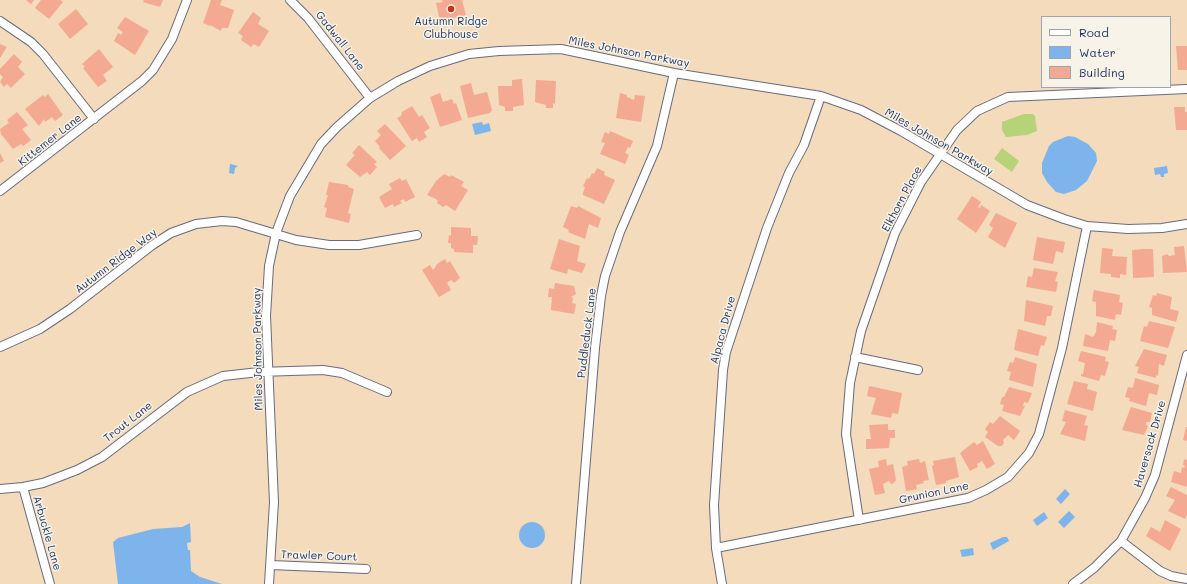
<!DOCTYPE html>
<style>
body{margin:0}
#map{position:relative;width:1187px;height:584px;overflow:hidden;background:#f3dbbb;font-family:Mali,sans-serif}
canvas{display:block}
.legend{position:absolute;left:1041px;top:16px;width:130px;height:72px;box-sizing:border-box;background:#f7f3e8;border:1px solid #9fa5b1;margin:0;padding:5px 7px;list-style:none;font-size:12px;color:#1b2f5e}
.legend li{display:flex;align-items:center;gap:8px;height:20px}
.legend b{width:20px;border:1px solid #9fa5b1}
</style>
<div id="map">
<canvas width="1187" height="584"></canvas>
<ul class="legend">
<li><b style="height:5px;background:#fff"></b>Road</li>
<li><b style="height:11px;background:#7db4ec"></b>Water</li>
<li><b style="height:11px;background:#f4a992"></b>Building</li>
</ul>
</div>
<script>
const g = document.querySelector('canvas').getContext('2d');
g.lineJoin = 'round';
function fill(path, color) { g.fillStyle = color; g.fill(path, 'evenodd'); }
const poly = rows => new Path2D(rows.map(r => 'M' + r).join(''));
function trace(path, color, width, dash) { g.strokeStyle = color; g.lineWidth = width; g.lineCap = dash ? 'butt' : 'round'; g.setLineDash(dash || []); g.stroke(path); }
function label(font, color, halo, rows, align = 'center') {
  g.font = font + ' Mali,sans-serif'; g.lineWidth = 3; g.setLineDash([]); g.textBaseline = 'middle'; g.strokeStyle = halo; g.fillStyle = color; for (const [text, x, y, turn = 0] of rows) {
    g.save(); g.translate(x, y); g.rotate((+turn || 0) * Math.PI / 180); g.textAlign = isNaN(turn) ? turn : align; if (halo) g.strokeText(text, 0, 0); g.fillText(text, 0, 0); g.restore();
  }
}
fill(poly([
 [1024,114,1033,114,1035,116,1037,131,1027,135,1006,137,1002,130,1002,122],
 [1002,148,1019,161,1012,172,994,159]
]), '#b6d379');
fill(poly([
 [482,122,483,125,489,123,491,131,475,135,472,124],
 [1068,136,1075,137,1088,144,1096,153,1097,161,1087,181,1076,190,1064,194,1056,192,1047,182,1042,173,1042,163,1049,146,1053,142],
 [230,164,238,166,235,168,234,174,229,173],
 [1167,166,1168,173,1164,174,1164,177,1161,177,1160,174,1155,175,1154,168],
 [1065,489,1070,494,1061,504,1056,499],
 [1069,511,1075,517,1064,528,1058,522],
 [1044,512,1048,518,1037,526,1033,520],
 '519 535a13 13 0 1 1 26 0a13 13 0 1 1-26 0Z',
 [190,523,191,542,187,543,188,550,190,550,191,571,200,577,222,584,118,584,113,542,118,538,153,529,182,527],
 [1003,537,1007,537,1009,541,993,550,990,543],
 [973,548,974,555,962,557,960,550]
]), '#7db4ec');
fill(poly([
 [26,0,34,0,31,4],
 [41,0,60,0,63,2,49,19,35,8],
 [144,0,163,0,160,7,143,2],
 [211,0,222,0,220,5,234,10,228,28,222,28,221,31,210,25,210,26,203,23],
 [442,0,462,0,466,15,440,21,436,3,443,2],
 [76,9,88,24,70,39,58,24],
 [253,12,261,18,258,24,269,31,259,47,254,44,251,47,241,40,243,36,238,33],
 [125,17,149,31,135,55,114,41,118,33,121,35,123,32,117,28],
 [0,44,7,47,0,58],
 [1176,46,1187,46,1187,70,1178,70],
 [99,49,113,67,103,75,107,81,98,87,83,68,85,67,82,64],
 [14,54,22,62,18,67,25,74,11,88,7,84,4,87,0,82,3,77,0,74,0,69],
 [522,79,524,105,513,107,513,111,505,111,505,107,499,105,498,86,512,86,512,80],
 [536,80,556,81,555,104,553,103,553,108,546,108,546,105,535,102],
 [471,83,474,95,487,92,492,110,490,113,468,118,460,86],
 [440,93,443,102,452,99,454,104,456,103,462,120,440,127,430,97],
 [620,93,627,95,627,97,634,100,635,95,645,96,641,122,616,118],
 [48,94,63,115,55,121,52,117,45,122,44,119,39,126,25,109,43,95,45,97],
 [412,106,419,117,422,115,430,128,424,132,427,137,419,142,417,138,412,141,397,118,401,116,402,112],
 [1174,107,1185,107,1185,112,1187,112,1187,130,1176,130],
 [17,112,28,125,22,129,31,140,23,146,21,144,13,149,1,134,0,129,9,123,7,120],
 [385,124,406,146,390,160,379,148,380,147,375,141,381,135,377,131],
 [610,131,633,141,630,148,628,147,625,153,629,155,625,164,600,154,605,143,601,142,605,132,609,134],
 [359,145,377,162,374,164,377,167,370,175,367,172,360,177,346,165,355,155,352,153],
 [0,153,4,161,0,163],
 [597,168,605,172,604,175,615,180,604,204,583,195,583,193,585,187,583,186,587,178,589,179,592,173,594,174],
 [444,174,450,177,451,175,464,182,461,186,468,190,455,211,446,205,443,207,437,203,438,201,436,199,427,195,436,181],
 [400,178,402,181,406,179,415,197,405,202,404,199,400,201,402,203,394,207,393,204,385,208,379,197,392,189,389,184],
 [329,182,348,185,348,187,354,189,348,213,351,214,349,223,325,217,327,208,324,207,328,195,326,195],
 [972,196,981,202,978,207,980,208,981,205,990,211,976,233,957,219],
 [571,206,577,208,578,206,601,218,598,228,589,224,585,239,568,232,569,230,563,227],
 [996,213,1017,223,1005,248,988,237,993,228,989,225],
 [451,227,471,228,471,236,478,236,477,245,473,245,473,253,454,252,454,249,451,248,451,243,448,243,449,235,451,236],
 [1037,237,1065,242,1063,253,1056,251,1053,264,1033,260],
 [559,239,580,246,577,261,586,264,582,273,568,269,567,274,550,269],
 [1184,246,1187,272,1163,273,1162,256,1167,254,1169,256,1175,255,1174,247],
 [1102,248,1113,249,1112,256,1127,257,1126,275,1120,274,1120,278,1111,277,1111,274,1100,273],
 [1143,249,1153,249,1154,277,1133,278,1132,250],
 [445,259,447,263,450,261,460,278,454,283,451,280,447,283,451,290,439,297,422,270,430,265,433,270,434,269,437,264],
 [1034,268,1058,272,1055,281,1058,282,1056,292,1026,287,1028,276,1032,277],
 [555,283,574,286,576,294,571,297,573,298,572,303,576,304,574,314,551,310,552,297,548,297,549,288,554,289],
 [1094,290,1120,295,1119,302,1123,303,1121,315,1116,314,1115,320,1096,316,1096,302,1092,301],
 [1157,293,1172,297,1170,309,1179,311,1176,322,1152,315,1152,308,1149,307,1153,295,1156,296],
 [1026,300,1053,306,1051,316,1047,316,1045,326,1024,321],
 [1149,321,1175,327,1168,348,1140,341,1144,326,1147,327],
 [1097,322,1113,326,1112,329,1117,330,1115,341,1110,340,1108,351,1083,346,1085,334,1093,337,1096,332],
 [1018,329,1047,337,1044,346,1041,345,1038,356,1014,350],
 [1144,349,1167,355,1164,366,1159,364,1158,376,1156,375,1156,378,1137,373,1139,367,1135,366],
 [1081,351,1106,357,1105,361,1109,362,1105,376,1101,375,1099,381,1081,376,1081,374,1083,374,1085,363,1078,361],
 [1015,357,1037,364,1033,387,1009,380,1011,372,1007,371,1010,362,1013,363],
 [1135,378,1159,385,1157,395,1149,393,1146,406,1129,401,1130,398,1125,397,1128,387,1133,388],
 [1074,381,1088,384,1087,389,1097,392,1093,411,1067,404],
 [869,386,902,393,898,414,892,413,891,418,871,414,876,398,867,396],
 [1009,387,1032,393,1028,403,1024,402,1023,406,1025,406,1020,416,1002,411,1004,405,1000,404,1002,397,1004,397],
 [1131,407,1152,413,1150,422,1146,422,1146,425,1148,426,1144,435,1122,430],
 [1065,410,1087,416,1084,425,1088,426,1085,441,1060,434,1066,422,1062,421],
 [1000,416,1020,431,1014,440,1008,435,1003,440,1004,443,1002,446,998,446,985,437,988,432,985,429,990,422,993,424],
 [888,424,888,430,895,430,895,438,890,438,889,448,866,449,866,439,871,439,869,425],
 [1186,427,1187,427,1187,441,1183,440],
 [983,441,995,464,987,469,982,461,977,464,978,467,970,471,960,453,974,442,977,445],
 [955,457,959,477,946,481,946,483,936,485,932,466,934,465,933,461],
 [886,459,887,466,893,464,896,480,894,483,891,484,889,481,883,484,885,493,875,495,869,469,879,467,878,461],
 [919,459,920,463,925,461,929,480,923,481,924,483,916,485,917,489,906,491,902,467,908,465,907,461],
 [1184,459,1187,460,1187,487,1171,482,1174,471,1181,473,1182,467,1184,468,1185,466,1183,465],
 [1171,487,1187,495,1187,515,1185,519,1168,511,1175,500,1166,496],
 [1165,520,1181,529,1170,551,1146,536,1151,527,1160,532]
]), '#f4a992');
const street = poly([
 [290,0,308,18,370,98],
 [0,21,31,42,43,54,94,119],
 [0,191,142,81,153,70,172,39,187,0],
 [0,347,40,329,70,309,151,246,171,233,196,224,222,221,236,222,296,240,329,245,359,245,417,235],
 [855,357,918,370],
 [23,487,50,584],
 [0,489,23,487,43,483,77,470,102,457,187,392,223,376,259,372,323,370,342,373,387,392],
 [859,520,846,434,850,383,861,331,895,233,921,182,957,130,977,111,1008,97,1187,89],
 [1121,541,1160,571,1171,576,1187,579],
 [716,548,968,498,986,490,1008,477,1029,453,1039,434,1062,348,1087,226],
 [271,565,366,569],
 [269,584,274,502,266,316,269,266,276,233,290,196,321,144,337,127,370,98,398,81,430,66,469,54,499,51,561,49,674,73,821,96,861,110,901,131,1027,205,1064,219,1087,226,1128,229,1162,228,1187,224],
 [576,584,595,348,601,296,605,276,620,232,657,146,674,73],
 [722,584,716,548,714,505,723,370,726,352,767,228,789,173,804,145,821,96],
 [1073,584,1094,568,1121,541,1145,498,1155,475,1187,355]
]);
trace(street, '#676b7f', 10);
trace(street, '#fff', 8);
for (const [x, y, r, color] of [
 [451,9,4,"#c8321e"]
]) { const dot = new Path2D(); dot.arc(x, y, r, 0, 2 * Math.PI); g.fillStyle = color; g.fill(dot); trace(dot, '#f7f3e8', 1.5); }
label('11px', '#1b2f5e', '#f7f3e8', [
 ["Autumn Ridge",451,22],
 ["Clubhouse",451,35]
]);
label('11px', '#1b2f5e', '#f7f3e8', [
 ["Gadwall Lane",340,41,52],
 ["Miles Johnson Parkway",629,52,11],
 ["Kittemer Lane",50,140,-38],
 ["Miles Johnson Parkway",939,142,30],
 ["Elkhorn Place",902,199,-62],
 ["Autumn Ridge Way",116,261,-37],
 ["Alpaca Drive",723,330,-75],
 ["Puddleduck Lane",587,333,-83],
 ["Miles Johnson Parkway",258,349,-91],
 ["Trout Lane",128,422,-38],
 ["Haversack Drive",1150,444,-74],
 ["Grunion Lane",934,493,-12],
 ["Arbuckle Lane",47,533,74],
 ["Trawler Court",319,556,2]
]);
</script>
